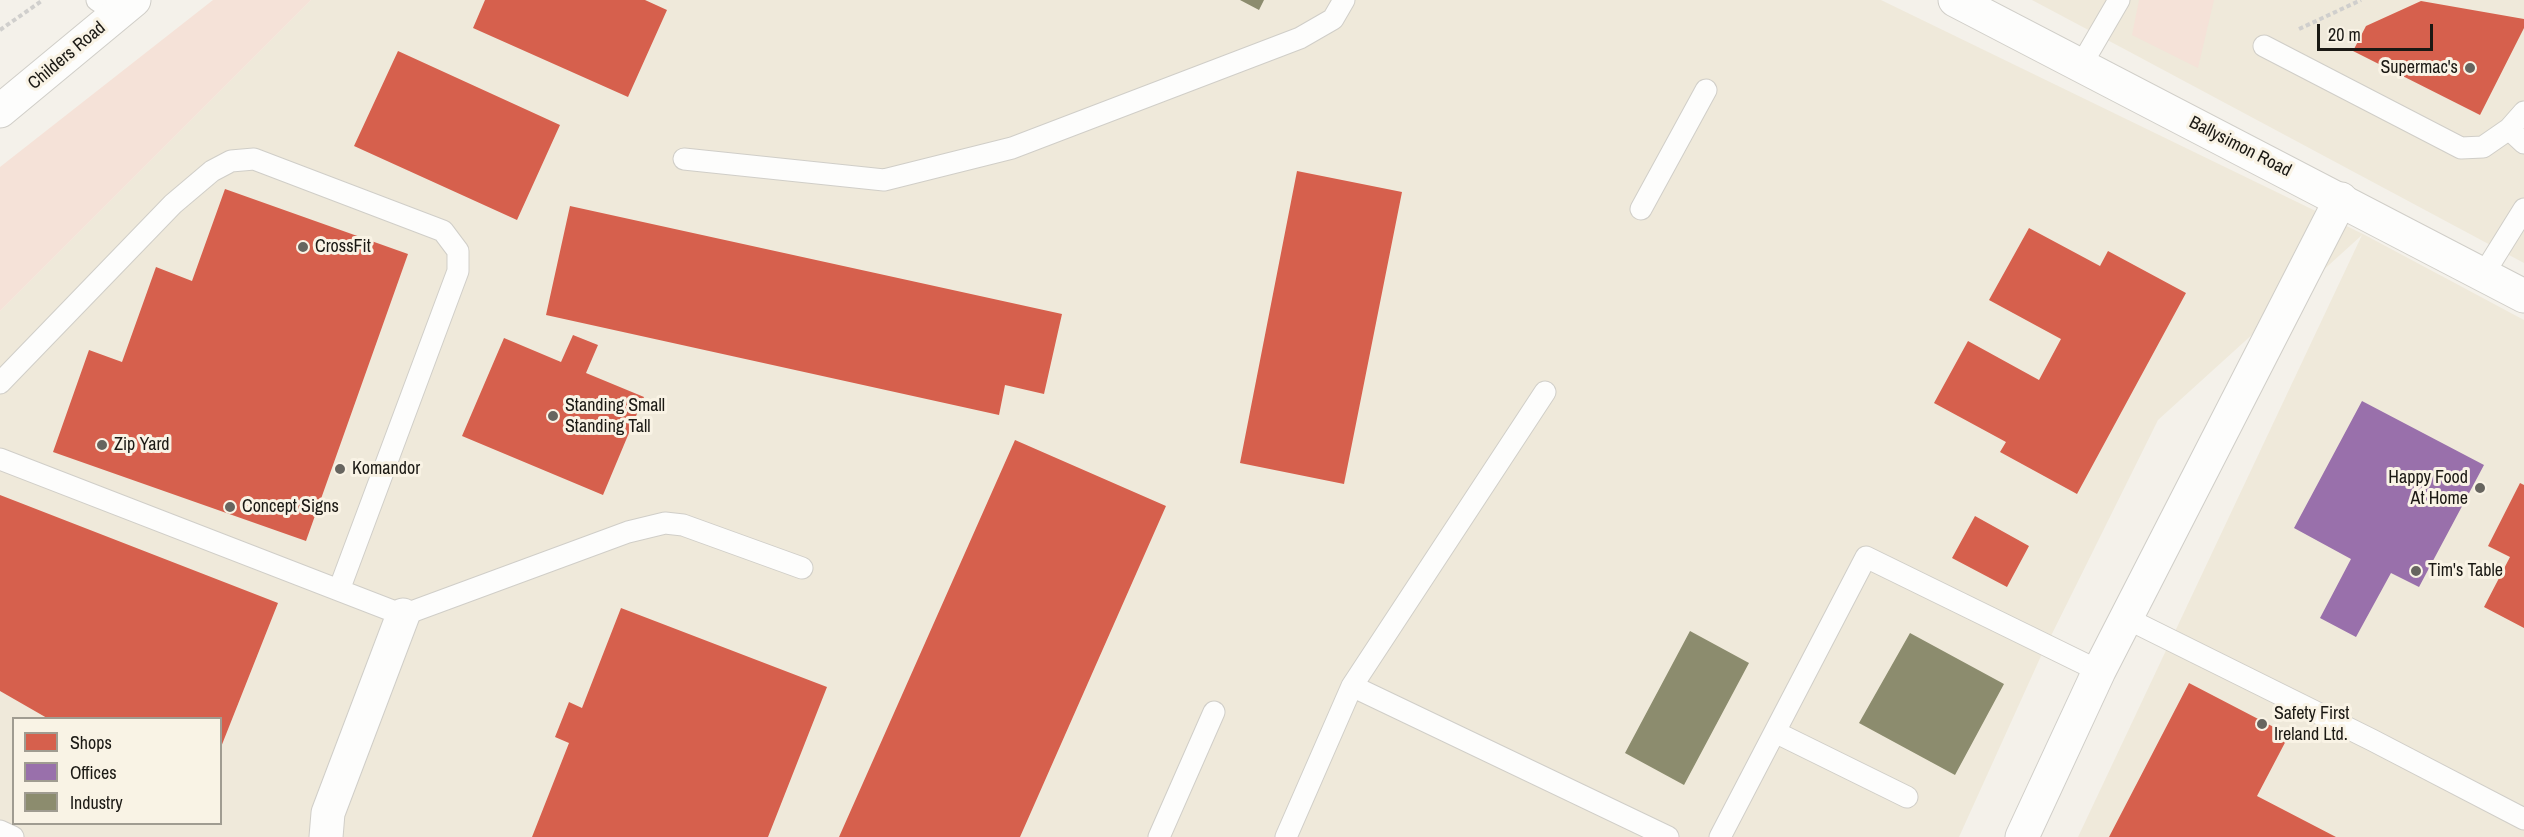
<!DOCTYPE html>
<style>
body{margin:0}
#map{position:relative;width:2524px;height:837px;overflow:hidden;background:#f4f1ea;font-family:"Archivo Narrow",sans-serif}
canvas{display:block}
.legend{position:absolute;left:12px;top:717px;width:210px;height:108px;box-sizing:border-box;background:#f9f3e5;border:2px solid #a09c91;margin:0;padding:8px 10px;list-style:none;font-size:18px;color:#1b1914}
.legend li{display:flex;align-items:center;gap:12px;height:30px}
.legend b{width:30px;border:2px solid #a09c91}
.scale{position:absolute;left:2317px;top:24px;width:116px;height:27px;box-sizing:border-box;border:3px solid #1b1914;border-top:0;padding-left:8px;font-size:18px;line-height:21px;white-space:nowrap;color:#1b1914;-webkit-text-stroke:4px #f9f3e5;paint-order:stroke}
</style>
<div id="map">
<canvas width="2524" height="837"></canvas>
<ul class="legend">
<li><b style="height:16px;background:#d6604d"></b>Shops</li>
<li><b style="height:16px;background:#9970ab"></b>Offices</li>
<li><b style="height:16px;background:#8c8c6e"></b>Industry</li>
</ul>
<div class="scale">20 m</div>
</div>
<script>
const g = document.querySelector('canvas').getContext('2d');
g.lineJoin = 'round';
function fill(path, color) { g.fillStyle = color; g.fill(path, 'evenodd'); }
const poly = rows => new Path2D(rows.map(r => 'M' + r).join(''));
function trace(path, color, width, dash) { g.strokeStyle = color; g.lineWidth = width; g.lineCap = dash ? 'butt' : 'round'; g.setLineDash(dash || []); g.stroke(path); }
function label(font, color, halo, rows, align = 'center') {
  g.font = font + ' "Archivo Narrow",sans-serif'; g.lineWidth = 6; g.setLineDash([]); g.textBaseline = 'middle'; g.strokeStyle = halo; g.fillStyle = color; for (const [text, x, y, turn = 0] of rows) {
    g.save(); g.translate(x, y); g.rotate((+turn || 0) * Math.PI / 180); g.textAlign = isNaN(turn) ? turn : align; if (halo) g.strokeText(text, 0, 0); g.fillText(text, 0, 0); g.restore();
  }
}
fill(poly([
 [311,0,1881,0,2363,234,2524,320,2524,837,2078,837,2362,235,2158,420,2041,656,1959,837,0,837,0,311],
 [14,718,220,718,220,824,14,824],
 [2032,0,2524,0,2524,263,2128,51]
]), '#efe9da');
fill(poly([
 [213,0,311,0,0,311,0,167],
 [2139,0,2214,0,2198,68,2132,35]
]), '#f5e2d8');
fill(poly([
 [485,0,645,0,667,10,628,97,473,28],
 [2421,1,2524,19,2524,28,2480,115,2353,51,2366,26],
 [398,51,560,125,517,220,354,146],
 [1297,171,1402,192,1344,484,1240,463],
 [225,189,408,254,306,541,53,452,89,350,122,362,156,267,192,281],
 [570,206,1062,314,1044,394,1005,385,999,415,546,315],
 [2029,228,2100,266,2108,251,2186,293,2077,494,2000,452,2006,442,1934,403,1968,341,2039,380,2061,339,1989,300],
 [573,335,598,345,586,373,644,397,603,495,462,436,504,338,561,362],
 [1015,440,1166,506,1020,837,839,837],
 [2520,483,2524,485,2524,628,2484,607,2510,557,2488,546],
 [0,495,278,603,221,747,220,718,47,718,0,691],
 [1975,516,2029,546,2007,587,1952,558],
 [621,608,827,687,768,837,532,837,569,743,555,737,569,702,582,708],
 [2189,683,2289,735,2257,796,2336,837,2109,837]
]), '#d6604d');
fill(poly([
 [2362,401,2484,465,2419,587,2391,573,2356,637,2320,618,2351,559,2294,528]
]), '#9970ab');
fill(poly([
 [1240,0,1264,0,1259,10],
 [1690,631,1749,663,1684,785,1625,753],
 [1910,633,2004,684,1955,775,1859,723]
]), '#8c8c6e');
const lane = poly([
 [97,0,117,13],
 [2264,46,2461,148,2483,147,2509,129,2524,143],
 [2080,67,2119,0],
 [2509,129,2524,112],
 [684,159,884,180,1012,148,1300,38,1333,19,1344,0],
 [1641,209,1706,90],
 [2483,275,2524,209],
 [0,383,173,204,212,171,231,161,254,159,443,231,458,251,458,271,339,590],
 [0,459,403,615,628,532,665,523,683,525,802,568],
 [2126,618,2372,740,2524,819],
 [1352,686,1668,837],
 [1775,732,1907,797],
 [0,831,13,837],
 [1159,837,1214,712],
 [1286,837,1352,686,1545,392],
 [1720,837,1866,557,2099,671]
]);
const street = poly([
 [326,837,328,813,403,615],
 [2022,837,2099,671,2341,199]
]);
const secondary = poly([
 [1955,0,2524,296],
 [0,111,134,0]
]);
trace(lane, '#d0cec8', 23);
trace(street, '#d0cec8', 35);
trace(secondary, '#d0cec8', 35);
trace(poly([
 [2299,29,2361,0],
 [0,30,43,0]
]), '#d0cfcd', 4, [4.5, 3]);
trace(lane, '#fdfdfc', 21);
trace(street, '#fdfdfc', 33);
trace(secondary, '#fdfdfc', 33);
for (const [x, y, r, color] of [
 [2470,68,6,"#67655f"],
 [303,247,6,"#67655f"],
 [553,416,6,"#67655f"],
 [102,445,6,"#67655f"],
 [340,469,6,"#67655f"],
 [2480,488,6,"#67655f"],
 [230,507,6,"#67655f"],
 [2416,571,6,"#67655f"],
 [2262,724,6,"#67655f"]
]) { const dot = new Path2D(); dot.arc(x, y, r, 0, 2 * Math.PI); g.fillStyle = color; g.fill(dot); trace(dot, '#f9f3e5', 2); }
label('18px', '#1b1914', '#f9f3e5', [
 ["Childers Road",67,56,-40],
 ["Ballysimon Road",2240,147,27]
]);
label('18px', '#1b1914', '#f9f3e5', [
 ["Supermac's",2458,68,"right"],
 ["CrossFit",315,247],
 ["Standing Small",565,406],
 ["Standing Tall",565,427],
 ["Zip Yard",114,445],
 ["Komandor",352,469],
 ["Happy Food",2468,478,"right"],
 ["At Home",2468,499,"right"],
 ["Concept Signs",242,507],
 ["Tim's Table",2428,571],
 ["Safety First",2274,714],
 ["Ireland Ltd.",2274,735]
], 'left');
</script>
